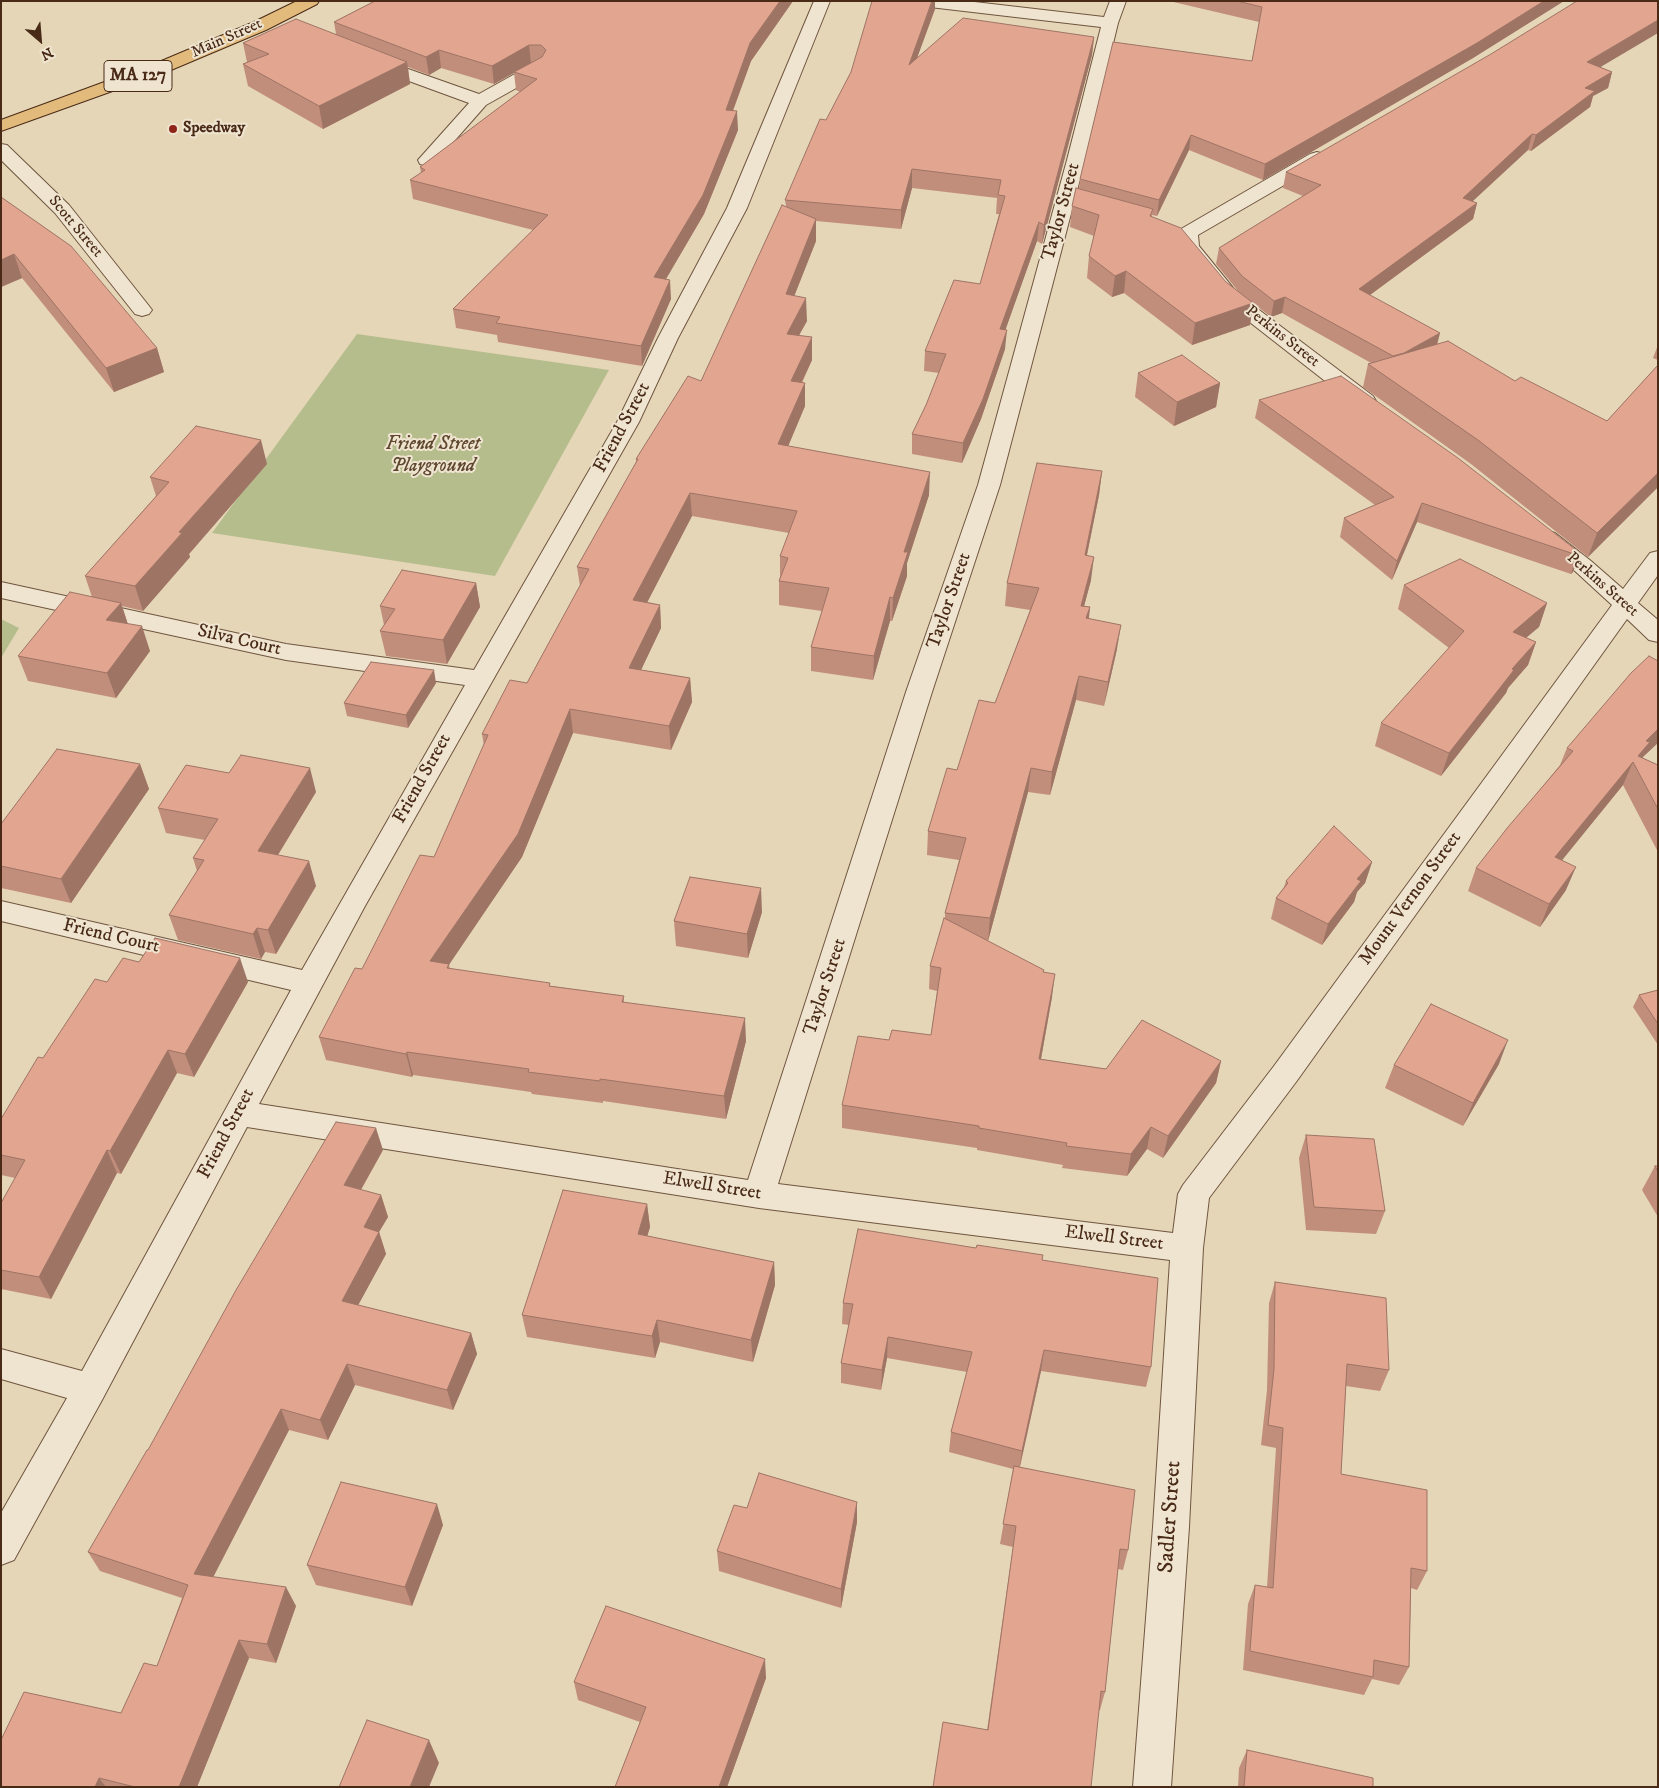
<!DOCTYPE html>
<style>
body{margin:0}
#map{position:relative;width:1659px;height:1788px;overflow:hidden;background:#e5d6b7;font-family:"IM FELL DW Pica",serif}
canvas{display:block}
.frame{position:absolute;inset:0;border:2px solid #492a17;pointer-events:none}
.north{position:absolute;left:15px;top:15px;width:50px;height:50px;-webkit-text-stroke:4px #eee4d0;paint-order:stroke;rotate:153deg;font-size:14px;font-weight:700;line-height:20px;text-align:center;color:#492a17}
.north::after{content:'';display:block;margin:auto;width:18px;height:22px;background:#492a17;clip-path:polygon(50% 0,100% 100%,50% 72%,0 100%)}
</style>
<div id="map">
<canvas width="1659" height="1788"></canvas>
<div class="frame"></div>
<div class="north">N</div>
</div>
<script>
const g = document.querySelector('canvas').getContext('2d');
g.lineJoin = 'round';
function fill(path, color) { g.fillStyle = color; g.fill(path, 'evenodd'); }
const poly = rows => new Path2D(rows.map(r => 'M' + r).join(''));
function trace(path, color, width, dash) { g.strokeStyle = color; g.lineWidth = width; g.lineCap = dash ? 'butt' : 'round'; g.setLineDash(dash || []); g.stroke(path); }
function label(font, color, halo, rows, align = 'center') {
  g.font = font + ' "IM FELL DW Pica",serif'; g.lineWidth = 4; g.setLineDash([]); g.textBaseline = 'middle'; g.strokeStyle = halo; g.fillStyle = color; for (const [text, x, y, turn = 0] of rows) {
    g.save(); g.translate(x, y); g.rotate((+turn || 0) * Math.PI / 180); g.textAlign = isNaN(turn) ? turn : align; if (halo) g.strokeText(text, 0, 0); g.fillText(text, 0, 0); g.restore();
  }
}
fill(poly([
 [357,334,609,370,495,576,212,533],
 [1,619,19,628,1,658]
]), '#b6bd8d');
const street = poly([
 [814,1,830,1,747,208,678,338,639,422,365,906,259,1104,748,1180,906,692,978,485,1067,160,1101,27,921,6,915,4,913,1,966,1,1104,17,1110,1,1126,1,1118,23,1085,160,1000,485,932,692,778,1184,1173,1233,1178,1194,1183,1185,1274,1066,1612,605,1575,571,1539,543,1535,538,1539,533,1547,531,1555,533,1591,561,1623,589,1650,553,1658,551,1658,575,1638,603,1658,620,1658,642,1649,640,1627,619,1296,1082,1209,1198,1203,1248,1189,1527,1171,1787,1133,1787,1153,1527,1170,1260,759,1208,247,1127,102,1400,14,1560,1,1565,1,1513,67,1398,1,1379,1,1349,82,1371,291,990,1,921,1,901,302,970,465,685,286,660,1,598,1,582,286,644,474,670,617,422,658,338,727,208,814,1],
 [374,57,479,94,531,65,537,64,543,65,546,69,543,73,486,105,434,164,427,166,420,164,418,160,469,103,368,66,365,62,368,58,374,57],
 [1,144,7,145,69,205,149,306,152,310,149,314,142,316,135,314,55,213,1,160,1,144],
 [1317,152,1324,154,1326,158,1324,162,1198,235,1199,246,1238,294,1373,396,1376,401,1373,406,1365,407,1357,406,1224,302,1179,247,1178,233,1181,229,1310,154,1317,152]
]);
const primary = poly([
 [297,1,319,1,317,4,266,30,171,70,1,131,1,120,159,62,254,22,297,1]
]);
trace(street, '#70553f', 2);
trace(primary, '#492a17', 2);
fill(street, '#eee4d0');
fill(primary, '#e2bb7c');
fill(poly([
 [375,1,793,1,751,61,733,111,738,130,704,214,666,279,671,299,642,366,498,342,497,335,456,328,453,309,533,230,413,199,410,180,421,173,420,167,520,92,516,90,514,73,494,84,441,68,429,75,408,67,410,84,323,129,248,86,243,64,247,62,243,43,336,34,334,22],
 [1169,1,1564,1,1473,58,1263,180,1189,150,1157,216,1152,215,1152,217,1226,282,1238,291,1216,264,1219,248,1303,196,1283,188,1286,172,1600,67,1612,72,1608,88,1593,96,1590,107,1531,151,1528,150,1472,201,1477,203,1473,219,1370,295,1438,344,1515,381,1607,421,1658,365,1658,487,1588,557,1471,464,1363,387,1368,364,1371,363,1282,313,1271,317,1253,303,1250,325,1192,345,1124,293,1112,297,1087,278,1089,256,1094,236,1070,227,1072,206,1079,189,1080,179,1252,61,1259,22],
 [935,9,917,57,1094,37,1092,55,1042,244,1037,241,1005,330,1005,349,981,419,962,463,912,454,912,434,926,405,939,373,924,371,925,351,980,284,999,214,996,214,997,198,912,188,901,229,816,221,816,241,794,296,807,321,799,335,812,360,802,383,805,383,805,406,788,446,929,495,907,563,907,576,892,621,890,621,873,680,811,671,811,647,822,611,779,605,779,581,780,577,780,556,789,533,692,516,647,602,660,605,661,628,641,670,690,678,692,702,671,750,573,733,522,857,449,964,450,969,551,986,624,996,624,1002,746,1041,726,1119,603,1101,603,1103,532,1094,531,1092,413,1075,412,1077,326,1060,319,1037,434,857,484,746,482,734,527,683,580,586,577,567,636,463,636,459,701,381,786,206,785,200,826,120],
 [1,197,157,348,164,372,114,392,22,278,1,287],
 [1658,345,1658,360,1653,358],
 [1138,373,1220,383,1216,407,1174,426,1135,397],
 [1259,400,1580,553,1573,572,1571,574,1417,522,1392,580,1340,537,1344,518,1375,505,1255,418],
 [267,464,189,554,190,557,143,611,122,606,128,624,150,651,116,698,28,681,18,656,92,597,85,576,156,496,150,477],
 [1102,471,1099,495,1087,555,1091,580,1084,606,1090,607,1089,618,1117,649,1104,706,1076,700,1050,795,1028,792,988,941,1044,972,1052,997,1041,1059,1106,1069,1221,1061,1216,1083,1163,1158,1147,1149,1127,1176,1062,1168,1063,1165,977,1150,977,1148,842,1128,842,1105,889,1040,931,1035,937,991,929,989,930,966,945,919,945,913,959,860,927,855,928,831,957,770,995,703,1030,610,1005,606,1007,583],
 [476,583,480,607,447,664,386,656,380,631,384,625,380,606],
 [1404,585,1547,603,1539,627,1526,638,1536,642,1528,665,1508,688,1506,693,1441,776,1375,746,1381,723,1449,648,1398,609],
 [436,683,408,728,347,716,344,703],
 [1567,748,1643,757,1643,758,1658,765,1658,852,1623,785,1562,860,1566,890,1540,927,1468,891,1476,868,1560,765],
 [140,764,149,789,71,903,1,888,1,824],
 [316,792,278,855,316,886,276,954,265,952,261,959,178,940,169,915,197,871,193,858,205,840,166,833,158,808],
 [1372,862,1365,883,1357,892,1354,902,1322,945,1271,919,1276,898,1284,887,1286,881],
 [762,912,748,958,676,946,674,921],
 [107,982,248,982,194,1077,177,1073,121,1174,117,1173,51,1299,1,1289,1,1203,15,1178,1,1175,1,1119,43,1058],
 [1658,990,1658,1045,1633,1007,1639,995],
 [1499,1064,1463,1126,1385,1088,1394,1065],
 [1306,1135,1385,1211,1376,1234,1306,1230,1299,1158],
 [383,1150,361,1190,381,1195,388,1217,379,1232,386,1254,358,1305,471,1333,477,1354,453,1410,355,1385,328,1440,289,1430,213,1577,296,1606,276,1663,249,1658,197,1787,1,1787,121,1713,157,1666,182,1598,100,1571,88,1552,148,1450],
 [1655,1166,1658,1166,1658,1217,1642,1190],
 [647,1204,650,1227,647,1236,774,1262,775,1285,753,1362,660,1342,655,1358,527,1337,522,1315],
 [1042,1260,1151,1367,1146,1387,1041,1371,1020,1467,1128,1550,1123,1570,1118,1569,1105,1692,1100,1710,987,1730,1013,1547,1000,1544,1013,1469,949,1452,951,1432,967,1372,887,1358,881,1390,841,1383,841,1363,849,1325,842,1324,843,1303],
 [1275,1282,1389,1370,1380,1391,1346,1386,1341,1474,1427,1571,1417,1590,1411,1588,1409,1667,1399,1685,1372,1679,1364,1695,1243,1670,1248,1604,1255,1585,1267,1587,1276,1448,1261,1445,1267,1390,1269,1303],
 [747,1508,857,1522,841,1608,719,1571,717,1551],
 [443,1525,412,1606,316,1585,307,1565],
 [766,1678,727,1787,615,1787,640,1722,578,1700,574,1682],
 [1247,1750,1373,1787,1238,1787,1239,1768]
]), '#c28e7c');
fill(poly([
 [780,1,793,1,751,61,726,129,726,110,750,43],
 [932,1,935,1,935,9,908,83,909,65],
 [1544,1,1564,1,1473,58,1263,180,1265,164],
 [1658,20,1658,33,1582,78,1587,62],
 [1094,37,1092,55,1042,244,1044,225],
 [529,45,531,63,494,84,492,66],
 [439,50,441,68,429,75,426,57],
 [407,62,410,84,323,129,319,106],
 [1612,72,1608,88,1593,96,1590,107,1531,151,1536,135,1585,88],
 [737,111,738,130,704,214,656,296,654,277],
 [1532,134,1528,150,1459,214,1463,198],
 [1191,135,1189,150,1157,216,1159,200],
 [912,169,912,188,901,229,901,210],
 [1477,203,1473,219,1355,306,1359,289],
 [816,219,816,241,786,317,786,294],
 [1039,222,1037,241,999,348,1000,329],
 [14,254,22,278,1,287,1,260],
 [1126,271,1124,293,1112,297,1115,276],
 [670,280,671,299,642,366,641,346],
 [1285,297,1282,313,1271,317,1274,301],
 [806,298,807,321,787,357,787,334],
 [1253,303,1250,325,1192,345,1195,323],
 [1007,330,1005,349,981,419,962,463,963,443],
 [1440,333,1436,349,1396,358],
 [812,337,812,360,791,404,791,381],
 [157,348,164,372,114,392,106,368],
 [805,383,805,406,779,468,778,444],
 [1220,383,1216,407,1174,426,1177,402],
 [261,440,267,464,189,554,190,557,143,611,135,586,179,532],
 [1102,471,1099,495,1082,579,1085,555],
 [930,472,929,495,907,563,907,576,892,621,893,598,904,552],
 [1658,473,1658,487,1588,557,1597,533],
 [690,493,692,516,636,624,633,600],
 [1422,503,1417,522,1392,580,1397,561],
 [1580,553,1573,572,1571,574,1577,555],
 [1094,557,1091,580,1078,629,1081,606],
 [476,583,480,607,447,664,443,640],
 [890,597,890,621,873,680,874,656],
 [121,603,129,628,106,620],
 [1547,603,1539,627,1505,655,1513,632],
 [660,605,661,628,631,691,629,668],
 [1090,607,1087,631,1086,618],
 [1121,625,1117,649,1104,706,1108,682],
 [142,626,150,651,116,698,107,673],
 [1536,642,1528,665,1508,688,1506,693,1441,776,1449,753,1512,669],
 [434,670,436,683,408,728,406,715],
 [1079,676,1076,700,1050,795,1052,772],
 [690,678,692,702,671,750,669,726],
 [570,709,573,733,522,857,436,984,430,961],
 [1658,729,1658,743,1643,757,1640,765,1638,756,1646,741],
 [1633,762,1623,785,1546,880,1555,857],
 [140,764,149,789,71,903,61,879],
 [310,768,316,792,265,876,258,851],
 [1031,768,1028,792,988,941,990,918],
 [309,861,316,886,276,954,268,930],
 [1372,862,1365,883,1357,892,1354,902,1322,945,1328,924,1357,879],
 [1576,867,1566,890,1540,927,1549,904],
 [761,888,762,912,748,958,747,934],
 [257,928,265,952,261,959,253,934],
 [240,958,248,982,194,1077,185,1054],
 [1055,974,1052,997,1037,1081,1039,1059],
 [745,1018,746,1041,726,1119,724,1096],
 [1508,1040,1499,1064,1463,1126,1473,1103],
 [168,1050,177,1073,121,1174,110,1151],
 [407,1052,413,1075,412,1077,406,1054],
 [1221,1061,1216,1083,1163,1158,1168,1136],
 [1151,1127,1147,1149,1127,1176,1131,1154],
 [376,1128,383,1150,351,1207,344,1185],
 [107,1150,117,1173,51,1299,39,1277],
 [381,1195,388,1217,379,1232,386,1254,349,1322,342,1301,364,1227],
 [647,1204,650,1227,641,1257,638,1234],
 [774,1262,775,1285,753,1362,751,1340],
 [657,1320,660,1342,655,1358,652,1336],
 [471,1333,477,1354,453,1410,447,1390],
 [888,1337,887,1358,881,1390,882,1370],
 [1044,1350,1041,1371,1019,1470,1022,1451],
 [347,1364,355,1385,328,1440,320,1420],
 [281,1409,289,1430,205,1593,194,1574],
 [857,1502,857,1522,841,1608,841,1589],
 [437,1504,443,1525,412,1606,405,1587],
 [286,1587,296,1606,276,1663,267,1644],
 [239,1640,249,1658,197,1787,179,1787],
 [765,1659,766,1678,727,1787,719,1787],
 [429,1740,439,1763,429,1787,410,1787],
 [99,1778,106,1787,95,1787]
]), '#9e7465');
const building = poly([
 [375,1,780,1,750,43,726,110,737,111,703,195,654,277,670,280,641,346,496,323,500,317,453,309,548,215,410,180,425,170,420,167,537,79,514,72,542,57,546,50,541,45,529,45,492,66,439,50,426,57,334,22,375,1],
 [872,1,932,1,909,65,963,18,1094,37,1044,225,1039,222,1000,329,1007,330,983,399,963,443,912,434,926,405,946,354,925,351,954,280,980,284,1005,196,998,195,1001,180,912,169,901,210,785,200,820,119,826,120,851,72,872,1],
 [1237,1,1544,1,1477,43,1265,164,1191,135,1159,200,1080,179,1113,42,1252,61,1262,7,1237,1],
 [1577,1,1658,1,1658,20,1587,62,1612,72,1585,88,1595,91,1536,135,1532,134,1463,198,1477,203,1359,289,1440,333,1404,353,1393,356,1285,297,1274,301,1242,276,1219,248,1321,185,1286,172,1491,54,1577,1],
 [296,19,407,62,319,106,243,64,269,54,243,43,296,19],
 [1076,188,1153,209,1150,216,1181,228,1226,282,1253,303,1195,323,1126,271,1115,276,1089,256,1099,215,1072,206,1076,188],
 [1,197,71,246,157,348,106,368,14,254,1,260,1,197],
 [782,205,816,219,786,294,806,298,787,334,812,337,791,381,805,383,778,444,930,472,904,552,908,552,893,598,890,597,874,656,811,647,829,588,779,581,788,558,780,556,797,511,690,493,633,600,660,605,629,668,690,678,669,726,570,709,518,834,430,961,449,964,447,968,550,983,549,986,624,996,622,1002,745,1018,724,1096,600,1079,600,1081,528,1072,529,1069,407,1052,406,1054,319,1037,355,968,362,969,420,855,434,857,488,735,482,734,510,680,527,683,589,569,577,567,638,459,636,459,688,376,701,381,782,205],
 [1448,341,1515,381,1521,377,1607,421,1658,365,1658,473,1597,533,1478,440,1368,364,1448,341],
 [1182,355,1220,383,1177,402,1138,373,1182,355],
 [1341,376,1458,458,1580,553,1577,555,1422,503,1397,561,1344,518,1394,497,1259,400,1341,376],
 [196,426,261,440,179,532,182,533,135,586,85,576,169,482,150,477,196,426],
 [1037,463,1102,471,1085,555,1094,557,1081,606,1090,607,1086,618,1121,625,1108,682,1079,676,1052,772,1031,768,990,918,945,913,966,838,928,831,947,768,957,770,979,700,995,703,1039,588,1007,583,1037,463],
 [1460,559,1547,603,1513,632,1536,642,1512,669,1514,670,1449,753,1381,723,1464,631,1404,585,1460,559],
 [402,570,476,583,443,640,380,631,395,609,380,606,402,570],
 [70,592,121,603,106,620,142,626,107,673,18,656,70,592],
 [1649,656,1658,661,1658,729,1646,741,1650,742,1638,756,1658,765,1658,809,1633,762,1555,857,1576,867,1549,904,1476,868,1508,827,1573,751,1567,748,1631,673,1649,656],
 [371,662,434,670,406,715,344,703,371,662],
 [57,749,140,764,61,879,1,866,1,824,57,749],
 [241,755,310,768,258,851,309,861,268,930,257,928,253,934,169,915,204,860,193,858,218,819,158,808,186,765,229,773,241,755],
 [1334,826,1372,862,1357,879,1361,881,1328,924,1276,898,1288,883,1286,881,1334,826],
 [690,877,761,888,747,934,674,921,690,877],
 [944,918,1044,970,1043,972,1055,974,1039,1059,1106,1069,1142,1020,1221,1061,1168,1136,1151,1127,1131,1154,1066,1146,1067,1143,979,1128,979,1126,842,1105,858,1036,889,1040,892,1030,931,1035,941,968,930,966,944,918],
 [155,938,240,958,185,1054,168,1050,110,1151,107,1150,39,1277,1,1270,1,1203,25,1160,1,1155,1,1119,38,1057,43,1058,95,979,107,982,123,958,139,962,155,938],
 [1658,990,1658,1024,1639,995,1658,990],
 [1431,1004,1508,1040,1473,1103,1394,1065,1431,1004],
 [336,1122,376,1128,344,1185,381,1195,364,1227,379,1232,342,1301,471,1333,447,1390,347,1364,320,1420,281,1409,194,1574,286,1587,267,1644,239,1640,179,1787,135,1787,99,1778,95,1787,1,1787,1,1740,24,1692,121,1713,144,1663,157,1666,188,1585,88,1552,147,1450,148,1450,236,1290,336,1122],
 [1306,1135,1374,1139,1385,1211,1314,1207,1306,1135],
 [1655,1166,1658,1166,1658,1172,1655,1166],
 [563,1190,647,1204,638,1234,774,1262,751,1340,657,1320,652,1336,522,1315,563,1190],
 [858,1229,976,1248,977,1245,1043,1255,1042,1260,1158,1278,1151,1367,1044,1350,1022,1451,951,1432,972,1352,888,1337,882,1370,841,1363,853,1304,843,1303,858,1229],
 [1275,1282,1386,1298,1389,1370,1347,1364,1341,1474,1427,1490,1427,1571,1411,1568,1409,1667,1374,1660,1373,1677,1250,1651,1255,1585,1273,1588,1283,1428,1268,1425,1274,1369,1275,1282],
 [1014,1466,1135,1490,1128,1550,1120,1549,1105,1692,1101,1691,1091,1787,933,1787,943,1722,988,1730,1016,1526,1003,1524,1014,1466],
 [759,1473,857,1502,841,1589,717,1551,734,1505,747,1508,759,1473],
 [341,1482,437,1504,405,1587,307,1565,341,1482],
 [606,1606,765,1659,719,1787,615,1787,646,1707,574,1682,606,1606],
 [367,1720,429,1740,410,1787,339,1787,367,1720],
 [1247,1750,1373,1778,1373,1787,1244,1787,1247,1750]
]);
fill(building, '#e2a590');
trace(building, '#9e7465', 1);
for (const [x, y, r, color] of [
 [173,129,5,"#8f2418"]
]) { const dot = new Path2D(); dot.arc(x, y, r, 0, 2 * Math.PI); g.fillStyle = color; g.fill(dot); trace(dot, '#eee4d0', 2); }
label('16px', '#492a17', '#eee4d0', [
 ["Main Street",227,39,-24],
 ["Scott Street",75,227,50],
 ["Perkins Street",1282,337,38],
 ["Perkins Street",1602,585,41]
]);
label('bold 16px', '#492a17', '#eee4d0', [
 ["Speedway",183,129]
], 'left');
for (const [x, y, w] of [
 [138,76,68]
]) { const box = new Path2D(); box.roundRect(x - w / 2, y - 15.5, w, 31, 4); g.fillStyle = '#eee4d0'; g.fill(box); trace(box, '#492a17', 1); }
label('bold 18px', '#492a17', null, [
 ["MA 127",138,76]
]);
label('19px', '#492a17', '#eee4d0', [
 ["Taylor Street",1062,212,-75],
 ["Friend Street",623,428,-62],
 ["Taylor Street",950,601,-71],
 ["Silva Court",239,641,13],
 ["Friend Street",423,779,-61],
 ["Mount Vernon Street",1411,899,-54],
 ["Friend Court",111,937,13],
 ["Taylor Street",826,987,-72],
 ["Friend Street",227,1134,-62],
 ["Elwell Street",712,1187,9],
 ["Elwell Street",1114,1239,7]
]);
label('italic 19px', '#5f472f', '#eee4d0', [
 ["Friend Street",433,445],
 ["Playground",433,467]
]);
label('22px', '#492a17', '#eee4d0', [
 ["Sadler Street",1171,1517,-86]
]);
</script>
